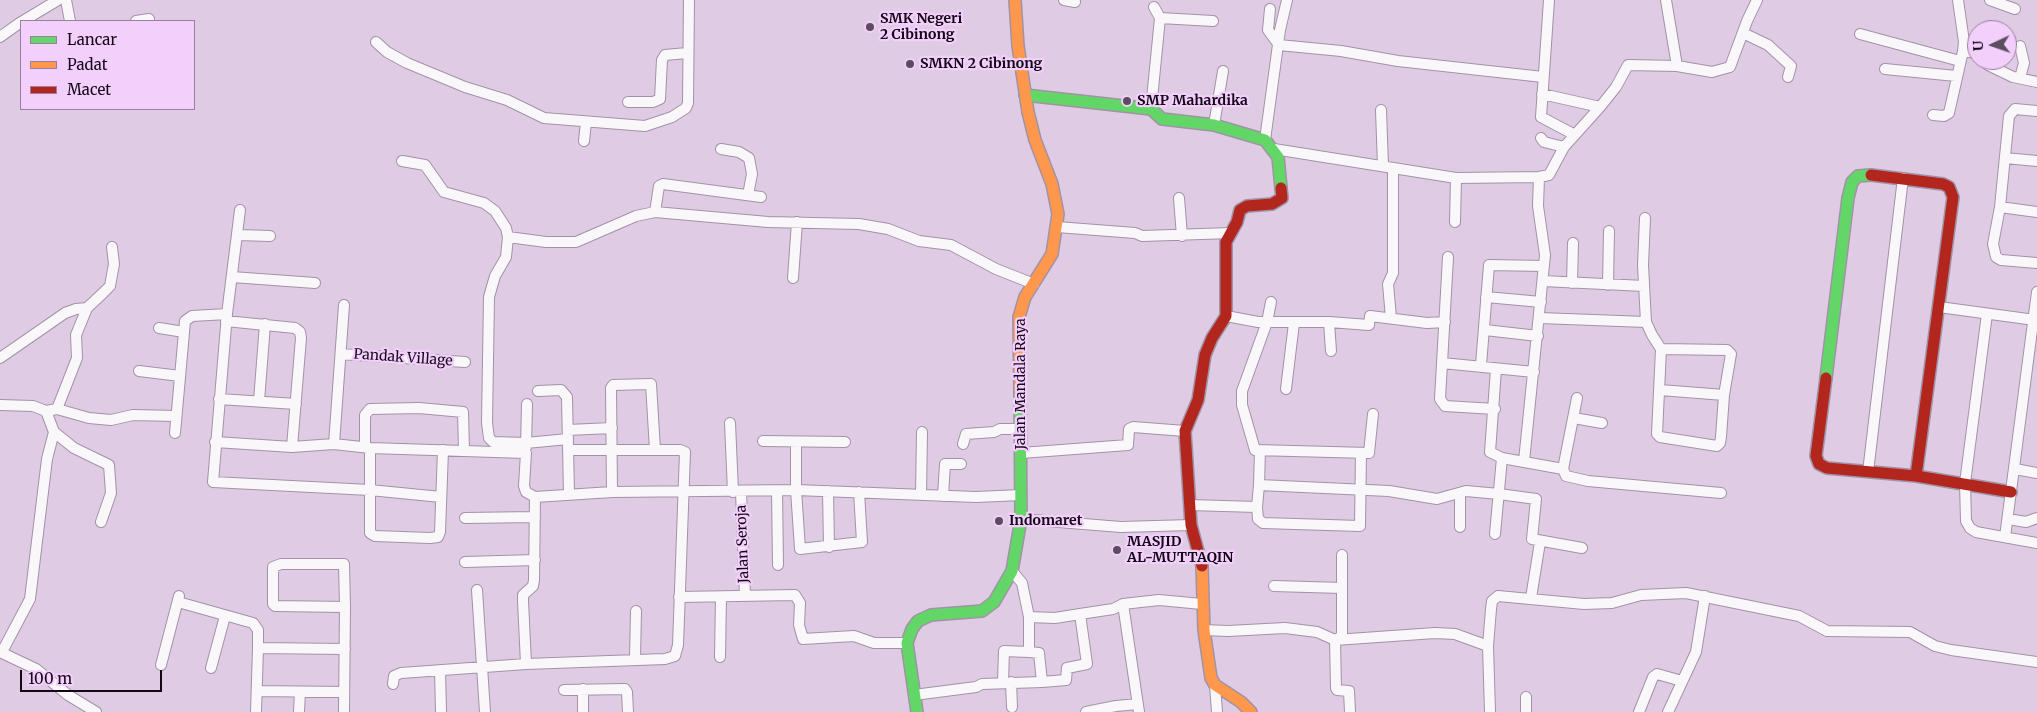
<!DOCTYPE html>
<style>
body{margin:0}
#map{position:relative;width:2037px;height:712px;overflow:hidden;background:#dfcce4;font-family:Merriweather,serif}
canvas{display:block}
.legend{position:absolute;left:20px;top:20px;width:175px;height:90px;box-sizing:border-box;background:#f3cffc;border:1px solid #9a7fa0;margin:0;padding:6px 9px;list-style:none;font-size:15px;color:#140817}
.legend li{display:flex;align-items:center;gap:10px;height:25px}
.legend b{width:25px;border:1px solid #9a7fa0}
.north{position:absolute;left:1967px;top:20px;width:50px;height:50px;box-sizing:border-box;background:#f3cffc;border:1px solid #9a7fa0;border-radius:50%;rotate:267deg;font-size:14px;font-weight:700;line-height:20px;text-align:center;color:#140817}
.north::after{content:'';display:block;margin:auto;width:18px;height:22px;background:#5b4d5f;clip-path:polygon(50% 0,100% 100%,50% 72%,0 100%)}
.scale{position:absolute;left:20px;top:670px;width:142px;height:22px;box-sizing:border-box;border:2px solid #140817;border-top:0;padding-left:6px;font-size:15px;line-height:18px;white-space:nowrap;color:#140817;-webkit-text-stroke:4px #f3cffc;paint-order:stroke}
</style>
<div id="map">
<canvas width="2037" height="712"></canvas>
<ul class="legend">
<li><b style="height:6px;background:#63d668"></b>Lancar</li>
<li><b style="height:6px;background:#ff974d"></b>Padat</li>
<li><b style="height:6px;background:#b3261e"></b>Macet</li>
</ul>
<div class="north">U</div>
<div class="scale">100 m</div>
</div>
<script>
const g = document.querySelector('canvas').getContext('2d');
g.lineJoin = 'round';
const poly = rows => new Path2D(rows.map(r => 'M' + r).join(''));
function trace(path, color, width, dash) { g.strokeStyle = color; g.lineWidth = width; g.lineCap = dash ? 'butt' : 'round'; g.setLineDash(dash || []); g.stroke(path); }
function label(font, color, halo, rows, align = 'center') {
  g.font = font + ' Merriweather,serif'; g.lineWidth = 4.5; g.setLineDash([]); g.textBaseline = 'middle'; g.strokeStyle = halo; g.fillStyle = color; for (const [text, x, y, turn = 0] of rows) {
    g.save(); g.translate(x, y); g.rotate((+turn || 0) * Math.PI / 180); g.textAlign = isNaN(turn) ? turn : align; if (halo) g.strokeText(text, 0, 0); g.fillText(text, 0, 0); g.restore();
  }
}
const street = poly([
 [66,0,70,21],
 [1064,0,1075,2],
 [1549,0,1541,117,1575,135],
 [1666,0,1677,66],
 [1990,0,2015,9],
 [1154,7,1160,18,1213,21],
 [1270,9,1268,30,1279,45,1341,51,1398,61,1543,77],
 [23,21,58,0],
 [136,21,149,19],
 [1743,33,1768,45,1791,66,1788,77],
 [1860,34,1960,61],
 [0,37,21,22],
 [376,42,387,52,407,63,465,87,507,100,544,118,645,126,672,117,686,108,688,103,689,0],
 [2020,46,2024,63,2020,78],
 [1963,51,1977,53],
 [1986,60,1988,65,2013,77,2037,82],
 [1885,69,1956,76],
 [1542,94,1600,107],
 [628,102,653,102,660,99,662,60,665,55,687,53],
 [1151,109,1160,18],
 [1381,110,1383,166],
 [2037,111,2015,109,2009,116,2000,207,1993,244,1996,257,2001,260,2037,263],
 [1933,115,1944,116,1949,113,1963,51,1964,42,1958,0],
 [1214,125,1223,71],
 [1541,138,1544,142,1564,147],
 [1265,140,1280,30,1287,0],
 [584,141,586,122],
 [721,149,739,152,749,158,752,174,748,195],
 [1274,149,1456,178,1539,177,1549,175,1564,147,1600,107,1616,87,1628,65,1677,66,1712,72,1730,67,1747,21,1757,0],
 [2005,158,2037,161],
 [402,161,425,165,444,192,484,203,495,211,506,228,508,237,506,257,495,276,489,297,487,423,489,438,493,442,526,443,568,439],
 [1179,198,1182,236],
 [2000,207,2037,212],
 [240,210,227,314,213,482,370,490,441,497],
 [655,212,659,186,663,184,761,197],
 [1645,218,1643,265,1646,322,1652,335,1661,349,1727,350,1731,354,1724,395,1721,437,1720,443,1717,446,1660,437,1657,434,1661,349],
 [1455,222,1456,178],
 [1057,227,1135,233,1142,236,1231,233],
 [237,235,270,236],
 [508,237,546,242,576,242,636,216,655,212,768,222,859,224,888,229,919,241,951,245,996,269,1034,284],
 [1448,257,1440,399,1445,406,1495,409],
 [232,277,315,283],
 [793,278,797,222],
 [1543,281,1644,286],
 [1572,283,1573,243],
 [1608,285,1609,231],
 [1486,297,1541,302],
 [1271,302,1267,322,1242,391,1242,405,1255,450,1369,453,1373,414],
 [1939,307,2035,320],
 [1987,314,1965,483,1966,521,1970,528,1976,532,2037,543],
 [1226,316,1258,322,1329,322,1331,351],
 [1391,318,1388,284,1393,273,1393,168],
 [1540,318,1646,322],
 [226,321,295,328,300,332,301,338,292,447],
 [1329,322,1369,325,1370,316,1427,323,1445,322],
 [159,328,184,332],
 [1485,330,1538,336],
 [341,354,465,362],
 [0,358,65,313,76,309,87,308,102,294,110,286,114,264,112,247],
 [1442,363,1534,372],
 [1481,365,1489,265,1544,266],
 [1496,369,1490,452,1502,458,1563,469],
 [139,371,180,376],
 [1286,389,1294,323],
 [1660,390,1724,395],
 [538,391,561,390,567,397,569,494],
 [1577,398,1563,469,1566,476,1588,481,1721,493],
 [219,399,296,404],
 [259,401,265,324],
 [0,405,33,406,46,411,57,409,89,418,111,420,133,415,176,416],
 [57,409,77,358,76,335,87,308],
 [1574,418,1602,423],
 [730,423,733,492],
 [568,430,612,428],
 [54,432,74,448,109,465,111,493,101,522],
 [175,433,185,321,192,316,227,314],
 [763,441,845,442],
 [215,442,292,447,334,444,370,448,526,453,524,486,526,492,535,497,612,492,796,490,976,497,1021,495],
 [796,442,796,490,800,549,862,542,859,492],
 [334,444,344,305],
 [963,444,966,434,994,432,1000,429,1020,429],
 [365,447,365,415,370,409,419,408,463,412,464,450],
 [526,447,527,404],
 [370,448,370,533,375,536,430,538,438,537,440,532,443,450],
 [1021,453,1128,445,1129,429,1133,427,1185,431],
 [1524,461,1545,255,1538,206,1539,177],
 [2015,469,2037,473],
 [1868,472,1903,178],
 [1259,485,1260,450],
 [777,491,778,565],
 [828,491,829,547],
 [612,492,611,388,613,385,651,384,655,450],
 [741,492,745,596],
 [921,495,922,432],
 [943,496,945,464,961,464],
 [1190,505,1257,507,1259,485,1389,491,1437,499,1466,491,1499,494,1536,499,1532,539,1582,548],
 [1257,507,1258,519,1263,523,1360,526,1361,453],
 [465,518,535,517],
 [1021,519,1121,527,1191,525],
 [2008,519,2026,522,2037,518],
 [1460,527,1460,493],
 [1495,534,1502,458],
 [2005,537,2037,292],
 [1342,555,1342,636,1335,640,1336,688,1337,690,1349,691,1350,712],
 [465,562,535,560],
 [1012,571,1022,583,1029,617],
 [1274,586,1342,588],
 [477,590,485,712],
 [679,597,795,595,800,603,799,625,803,639,854,636,874,643,907,643],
 [1531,598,1540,542],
 [178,602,253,623,258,630,258,648],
 [1123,604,1139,712],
 [1080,614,1113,609,1123,604,1159,600,1202,604],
 [1204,630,1228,631,1285,628,1317,632,1335,640,1435,633,1455,634,1488,646],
 [0,652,36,669,68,695,96,712],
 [2,652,30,599,47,459,54,432,46,411],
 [720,657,721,597],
 [635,659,636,611],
 [526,664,523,601,523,595,533,586,534,580,535,497],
 [161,665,179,596],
 [211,668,225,616],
 [440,670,441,712],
 [1003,682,1004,651,1029,652],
 [1011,682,1012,707],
 [393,684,394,676,401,673,526,664,665,659,675,656,678,645,685,452,680,450,569,450],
 [1215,685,1217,712],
 [564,690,625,689,627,692,628,712],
 [257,691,344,692],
 [914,695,976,687,982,684,1042,682,1039,653,1029,652,1029,617,1055,618,1080,614,1087,664,1067,668,1066,680,1042,682],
 [1526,697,1526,712],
 [256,712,258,648,345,649],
 [299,712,300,692],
 [344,712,345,607,344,564,281,564,273,567,273,604,275,606,345,607],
 [583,712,583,689],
 [1086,712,1116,706,1138,704],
 [1490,712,1488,646,1491,609,1492,601,1498,596,1584,604,1612,603,1641,595,1686,593,1799,616,1827,631,1910,632,1935,646,1951,650,2037,662],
 [1639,712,1653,677,1657,674,1682,681],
 [1668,712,1696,652,1705,596]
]);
const fast = poly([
 [1025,95,1151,109,1162,119,1214,125,1265,140,1278,157,1281,188],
 [1826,378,1848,198,1852,182,1858,176,1871,175],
 [917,712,907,643,912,629,918,621,931,615,982,611,994,602,1012,571,1021,519,1020,393]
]);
const slow = poly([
 [1015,0,1018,46,1028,112,1035,140,1052,184,1058,214,1052,254,1025,297,1019,317,1020,393],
 [1202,566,1204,630,1211,678,1215,685,1241,702,1251,712]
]);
const jam = poly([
 [1871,175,1943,184,1949,187,1953,197,1916,476],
 [1826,378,1816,456,1819,464,1827,468,1916,476,2011,492],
 [1202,566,1191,525,1185,431,1198,400,1205,355,1212,338,1226,316,1226,242,1237,222,1240,210,1247,206,1272,204,1282,198,1281,188]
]);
trace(street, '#a193a5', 12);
trace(fast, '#a193a5', 14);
trace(slow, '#a193a5', 14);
trace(jam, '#a193a5', 14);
trace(street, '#faf7fb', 10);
trace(fast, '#63d668', 11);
trace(slow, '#ff974d', 11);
trace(jam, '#b3261e', 11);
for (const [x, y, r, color] of [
 [870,27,5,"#5b4d5f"],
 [910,64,5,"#5b4d5f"],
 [1127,101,5,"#5b4d5f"],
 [999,521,5,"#5b4d5f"],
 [1117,550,5,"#5b4d5f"]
]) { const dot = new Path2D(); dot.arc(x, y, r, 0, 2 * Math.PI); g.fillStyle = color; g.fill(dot); trace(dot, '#f3cffc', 2); }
label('bold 14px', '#140817', '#f3cffc', [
 ["SMK Negeri",880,19],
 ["2 Cibinong",880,35],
 ["SMKN 2 Cibinong",920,64],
 ["SMP Mahardika",1137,101],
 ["Indomaret",1009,521],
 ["MASJID",1127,542],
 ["AL-MUTTAQIN",1127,558]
], 'left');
label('14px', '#140817', '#f3cffc', [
 ["Pandak Village",403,358,4],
 ["Jalan Mandala Raya",1021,384,-90],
 ["Jalan Seroja",743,544,-92]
]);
</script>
